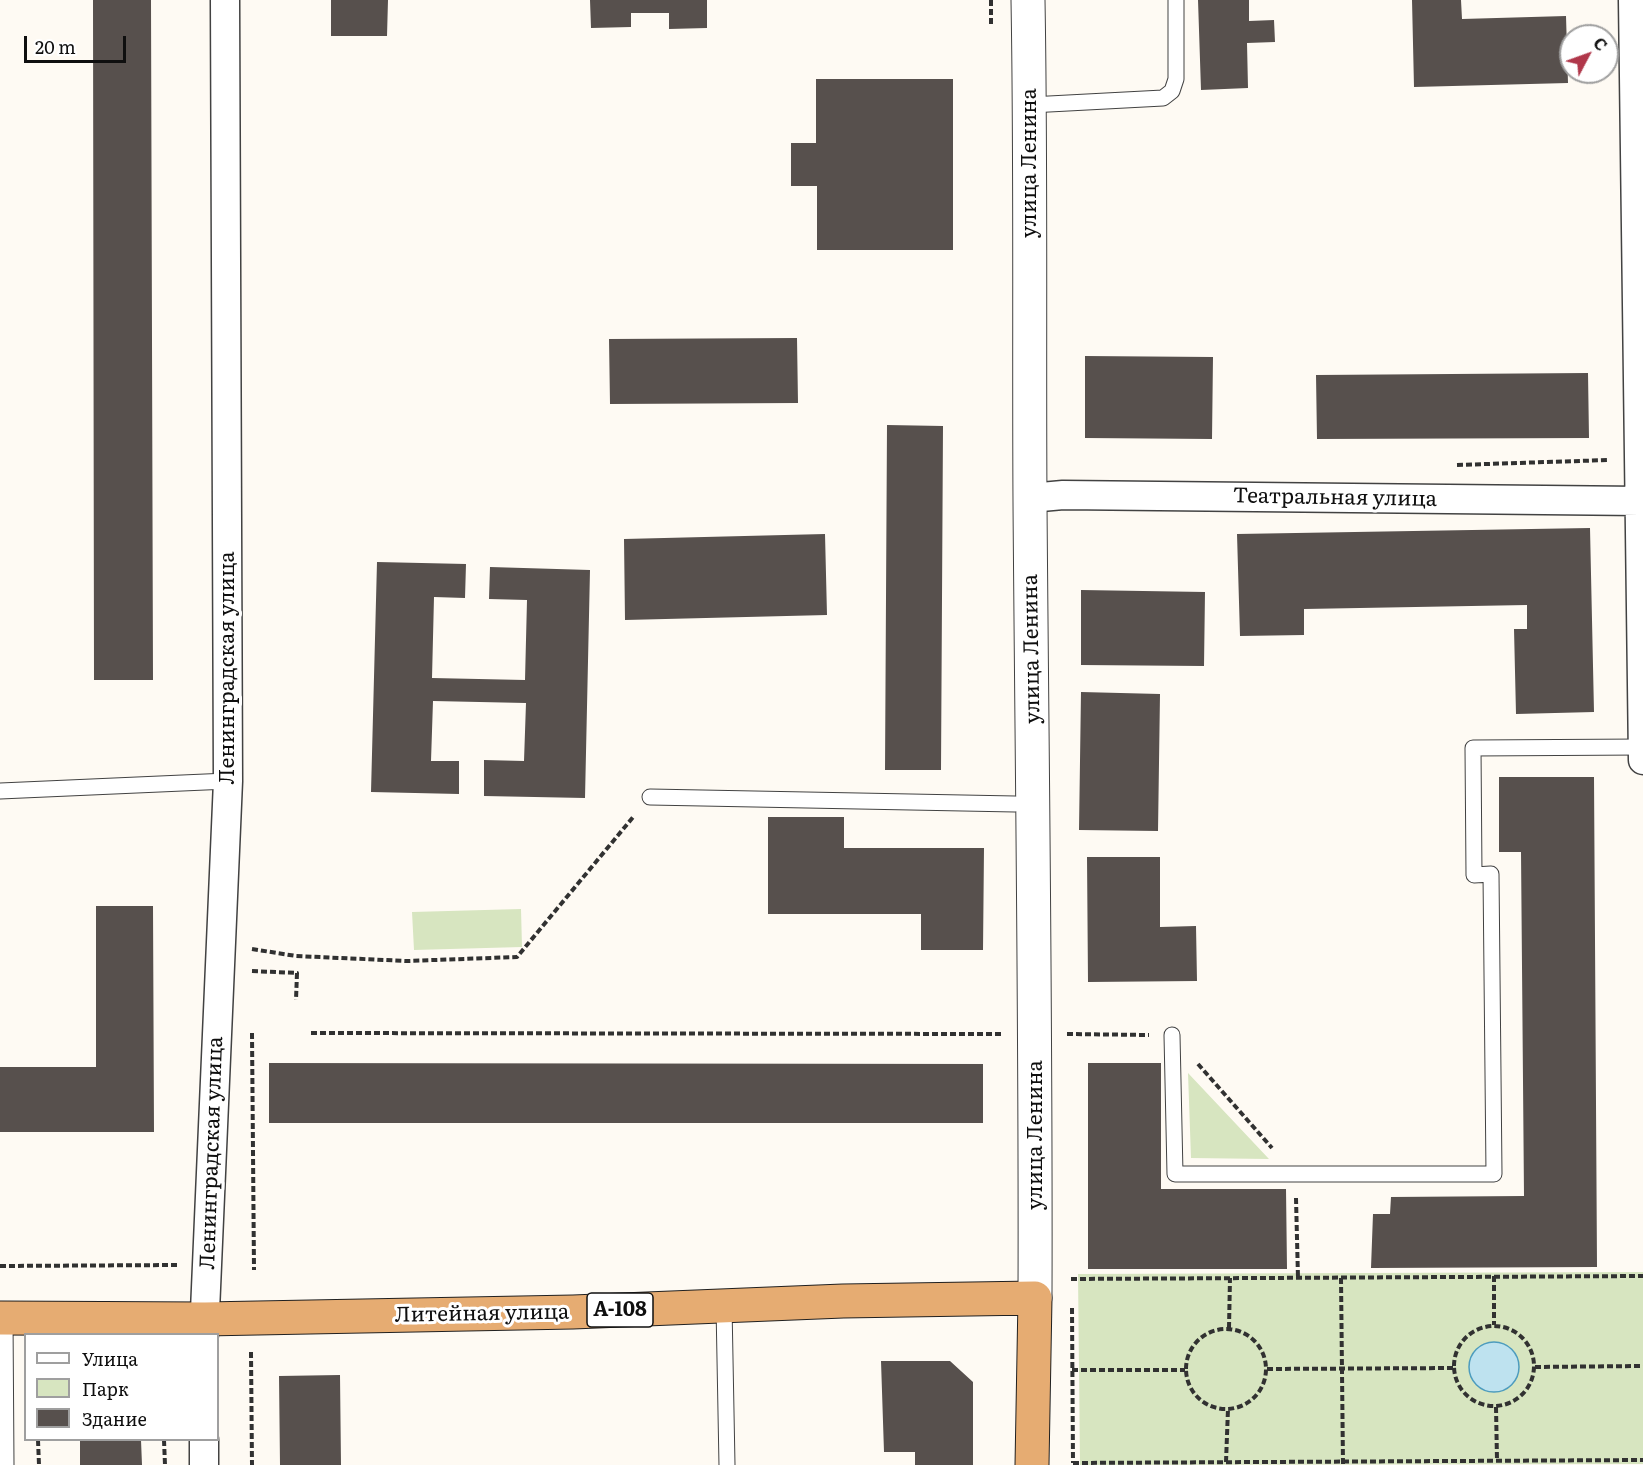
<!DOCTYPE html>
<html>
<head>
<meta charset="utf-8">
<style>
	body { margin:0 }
	#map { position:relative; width:1643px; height:1465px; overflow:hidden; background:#fefaf3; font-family:Literata,serif }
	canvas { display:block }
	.legend { position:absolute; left:24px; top:1333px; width:195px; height:108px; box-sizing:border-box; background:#fff; border:2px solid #9f9f9f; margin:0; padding:8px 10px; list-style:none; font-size:18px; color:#0f0f0f }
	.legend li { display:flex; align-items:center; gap:12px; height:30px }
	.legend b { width:30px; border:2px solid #9f9f9f }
	.north { position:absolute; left:1559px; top:24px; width:60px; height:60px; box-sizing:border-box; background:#fff; border:2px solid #9f9f9f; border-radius:50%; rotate:49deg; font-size:16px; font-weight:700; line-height:24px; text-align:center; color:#0f0f0f }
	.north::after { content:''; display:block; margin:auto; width:21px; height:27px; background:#b0374a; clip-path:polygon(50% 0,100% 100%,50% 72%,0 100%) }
	.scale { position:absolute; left:24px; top:36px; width:102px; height:27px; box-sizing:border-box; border:3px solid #0f0f0f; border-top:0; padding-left:8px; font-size:18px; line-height:21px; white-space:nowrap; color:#0f0f0f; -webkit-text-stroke:4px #fff; paint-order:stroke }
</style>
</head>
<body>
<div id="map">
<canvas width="1643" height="1465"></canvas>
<ul class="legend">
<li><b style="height:8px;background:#fff"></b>Улица</li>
<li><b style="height:16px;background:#d7e5c0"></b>Парк</li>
<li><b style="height:16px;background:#57504d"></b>Здание</li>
</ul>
<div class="north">С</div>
<div class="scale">20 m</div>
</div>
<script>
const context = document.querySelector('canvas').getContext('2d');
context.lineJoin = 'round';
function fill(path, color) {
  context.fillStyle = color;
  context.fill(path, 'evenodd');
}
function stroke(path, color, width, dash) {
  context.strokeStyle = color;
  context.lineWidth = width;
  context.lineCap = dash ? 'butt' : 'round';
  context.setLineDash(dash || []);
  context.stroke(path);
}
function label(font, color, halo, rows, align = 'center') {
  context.font = font + ' Literata,serif';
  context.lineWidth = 6;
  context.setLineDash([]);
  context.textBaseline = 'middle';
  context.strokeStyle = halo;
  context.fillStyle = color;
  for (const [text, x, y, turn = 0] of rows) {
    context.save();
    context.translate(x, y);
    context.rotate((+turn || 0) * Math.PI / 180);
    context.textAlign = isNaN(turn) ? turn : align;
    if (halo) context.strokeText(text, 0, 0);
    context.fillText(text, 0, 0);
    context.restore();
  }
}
fill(new Path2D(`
	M521 909 522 947 414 950 412 912Z
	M1188 1073 1269 1159 1191 1158Z
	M1643 1272V1464L1080 1465 1078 1274Z`), '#d7e5c0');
const water = new Path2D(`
	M1469 1367a25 25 0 1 1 50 0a25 25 0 1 1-50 0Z`);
fill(water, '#bee2ef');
stroke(water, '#4d9cbe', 1.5);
fill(new Path2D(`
	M93 0H151L153 680H94Z
	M331 0H388L387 36H331Z
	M590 0H707V28L669 29V13H631V27L591 28Z
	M1198 0H1249V21L1274 20 1275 42 1247 43 1248 88 1201 90Z
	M1412 0H1461L1462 19 1566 16 1568 83 1414 87Z
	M816 79H953V250H817V186H791V143H816Z
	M797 338 798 403 610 404 609 339Z
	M1085 356 1213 357 1212 439 1085 438Z
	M1588 373 1589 438 1317 439 1316 375Z
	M887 425 943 426 941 770H885Z
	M1590 528 1594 712 1516 714 1514 629H1527V605L1304 609V635L1240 636 1237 534Z
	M825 534 827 615 625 620 624 539Z
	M377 562 466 564 465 598 434 597 432 678 525 680 527 600 489 599 490 567 590 570 585 798 484 796V760L524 761 526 703 433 701 431 761H459V794L371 792Z
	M1081 590 1205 592 1204 666 1081 665Z
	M1081 692 1160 694 1158 831 1079 830Z
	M1499 777H1594L1597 1267 1371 1268 1373 1214H1390L1391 1197 1524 1196 1521 852H1499Z
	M768 817H844V848H984L983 950H921V914H768Z
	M1087 857H1160V927L1196 926 1197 981 1088 982Z
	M96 906H153L154 1132H0V1067H96Z
	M269 1063 983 1064V1123H269Z
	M1088 1063H1161V1189H1286L1287 1269H1088Z
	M881 1361H950L973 1382V1465H915V1452H884Z
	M340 1375 341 1465H280L279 1376Z
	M80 1440H141L142 1465H80Z`), '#57504d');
const service = new Path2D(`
	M1030 105 1163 98 1172 91 1176 79V0
	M0 791 228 781
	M650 797 1015 804
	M1172 1035 1175 1174H1494L1491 874 1474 875 1473 748 1643 747
	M724 1306 727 1465
	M5 1318 6 1465`);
const minor = new Path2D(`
	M1633 0 1643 760
	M1030 498 1063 495 1640 501
	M204 1334 228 781 225 0
	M204 1440V1465`);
const tertiary = new Path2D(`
	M1028 0C1031 167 1029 335 1030 502 1032 767 1036 1033 1035 1298`);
const trunk = new Path2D(`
	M0 1318 205 1319 573 1312 843 1301 1035 1298 1032 1465`);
stroke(service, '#424242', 17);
stroke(minor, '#424242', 31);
stroke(tertiary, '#424242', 35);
stroke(trunk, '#202020', 35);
stroke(new Path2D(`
	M991 0V26
	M1457 465 1608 460
	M252 949 296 956 407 961 517 957 634 816
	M252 971 297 973 296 1000
	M252 1033 254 1270
	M311 1033 1002 1034
	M1067 1034 1149 1035
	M1198 1064 1272 1148
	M1296 1198 1298 1278
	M0 1266 177 1265
	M1494 1276V1325
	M1341 1278 1343 1465
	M1071 1279 1643 1276
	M1072 1308 1073 1463
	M1454 1366a40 40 0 1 1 80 0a40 40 0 1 1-80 0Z
	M1229 1328 1230 1278
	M1186 1369a40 40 0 1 1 80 0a40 40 0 1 1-80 0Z
	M251 1352 252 1465
	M1535 1367 1643 1366
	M1267 1369 1453 1368
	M1072 1370H1185
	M1496 1407 1497 1460
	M38 1440 39 1465
	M164 1440 165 1465
	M1226 1462 1228 1409
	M1073 1463 1643 1460`), '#313131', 4, [6, 3]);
stroke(service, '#fff', 15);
stroke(minor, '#fff', 28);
stroke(tertiary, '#fff', 33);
stroke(trunk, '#e6ac72', 33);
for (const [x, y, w] of [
	[620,1310,66]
]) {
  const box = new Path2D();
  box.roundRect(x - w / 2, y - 17, w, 34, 4.5);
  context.fillStyle = '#fff';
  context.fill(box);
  stroke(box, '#0f0f0f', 1.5);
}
label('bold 20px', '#0f0f0f', null, [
	["А-108",620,1310]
]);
label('21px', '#0f0f0f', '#fff', [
	["улица Ленина",1030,163,-90],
	["Театральная улица",1335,498,1],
	["улица Ленина",1032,649,-91],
	["Ленинградская улица",228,668,-90],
	["улица Ленина",1036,1135,-90],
	["Ленинградская улица",212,1153,-88],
	["Литейная улица",482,1314,-1]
]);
</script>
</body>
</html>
